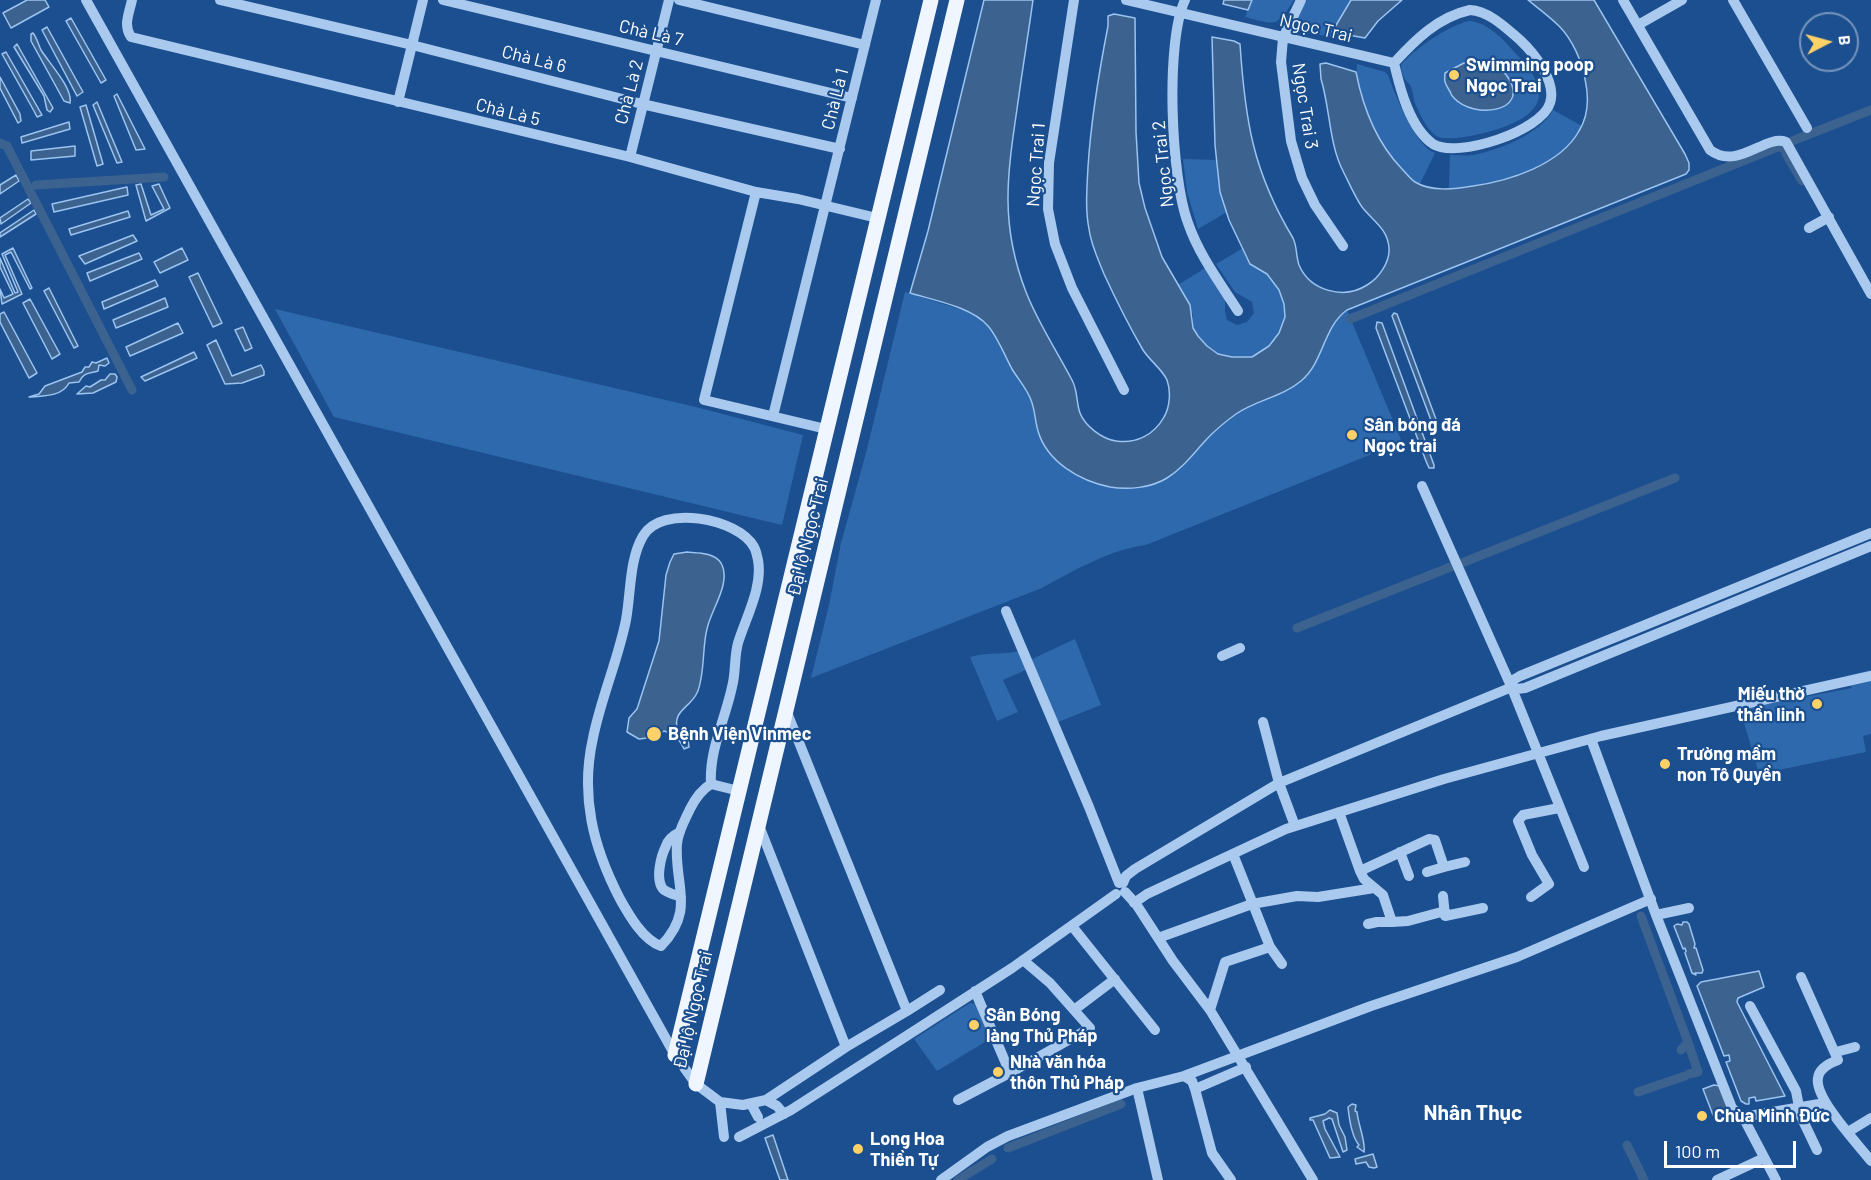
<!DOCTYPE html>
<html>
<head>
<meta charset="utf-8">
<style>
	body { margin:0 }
	#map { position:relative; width:1871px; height:1180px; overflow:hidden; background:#1b4f8f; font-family:Barlow,sans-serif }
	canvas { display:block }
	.north { position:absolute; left:1799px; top:12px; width:60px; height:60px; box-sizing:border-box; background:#1b4f8f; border:2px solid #7695bc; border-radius:50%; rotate:84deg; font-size:16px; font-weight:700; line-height:24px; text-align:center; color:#fff }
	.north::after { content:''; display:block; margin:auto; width:21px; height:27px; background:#ffd166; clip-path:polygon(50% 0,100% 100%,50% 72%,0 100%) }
	.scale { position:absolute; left:1664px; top:1141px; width:132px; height:27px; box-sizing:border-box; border:3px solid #fff; border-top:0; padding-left:8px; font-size:18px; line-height:21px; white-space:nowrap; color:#fff; -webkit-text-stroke:4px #1b4f8f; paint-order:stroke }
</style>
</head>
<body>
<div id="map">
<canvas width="1871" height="1180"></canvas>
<div class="north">B</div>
<div class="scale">100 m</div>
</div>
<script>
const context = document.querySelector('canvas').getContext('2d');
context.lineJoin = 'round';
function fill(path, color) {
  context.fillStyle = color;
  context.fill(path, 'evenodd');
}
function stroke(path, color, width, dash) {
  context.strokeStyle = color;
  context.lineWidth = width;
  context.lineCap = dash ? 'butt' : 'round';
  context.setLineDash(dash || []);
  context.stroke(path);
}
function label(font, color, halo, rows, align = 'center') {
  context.font = font + ' Barlow,sans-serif';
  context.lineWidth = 4.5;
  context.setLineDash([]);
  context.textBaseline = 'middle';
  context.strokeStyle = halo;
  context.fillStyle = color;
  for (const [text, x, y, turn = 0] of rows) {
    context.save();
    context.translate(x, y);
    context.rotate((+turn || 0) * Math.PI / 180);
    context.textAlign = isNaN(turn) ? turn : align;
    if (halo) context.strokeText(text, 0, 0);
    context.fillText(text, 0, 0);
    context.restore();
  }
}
fill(new Path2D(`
	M1252 0H1294C1276 28 1277 25 1245 17Z
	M1307 0H1351L1330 37 1302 31 1295 25 1294 20Z
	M1468 21C1487 21 1505 41 1516 54 1525 63 1539 79 1539 93 1541 123 1478 136 1456 138 1450 138 1443 139 1438 137 1428 132 1419 113 1415 103 1413 98 1413 89 1410 85 1403 77 1402 76 1401 65 1415 48 1447 27 1468 21Z
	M1357 64 1385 72 1388 75C1395 94 1415 146 1435 153L1420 184C1388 170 1354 98 1357 64Z
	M1553 110 1582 126C1565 169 1490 186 1449 188L1450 155C1458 155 1466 156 1473 155 1497 151 1542 133 1553 110Z
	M1183 159 1217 160 1220 192 1227 212 1198 229 1187 192Z
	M1243 248 1250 264 1267 274 1279 290 1284 304 1285 317 1279 333 1269 346 1252 357H1232L1218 354 1207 346 1193 328V315L1178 285 1205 268 1225 299V312L1227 320 1237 325 1247 322 1254 313 1252 302 1235 292 1216 264Z
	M905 292 975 314 989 327 1031 400 1037 430 1047 449 1068 469 1086 480 1113 488 1160 482 1187 463 1206 439 1239 412 1287 388 1308 372 1324 345 1331 326 1338 316 1347 310 1402 442 1146 545C1109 550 1075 570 1042 588L811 678 829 605 841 543 866 453Z
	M275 309 696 407 803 435 782 525 334 417Z
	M1075 639 1101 705 1053 724 1030 668 1003 680 1018 712 997 721 970 657C989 651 1003 656 1023 650L1032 659Z
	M1871 670V734L1863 736 1866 752 1759 774 1740 709 1852 688 1846 676Z
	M970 1003 975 1004 990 1039 937 1071 914 1039Z`), '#2e69ad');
const water = new Path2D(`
	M27 0H45L49 7 11 28 3 13Z
	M984 0H1033C1028 36 1022 72 1017 109 1007 177 1000 225 1026 292 1038 323 1057 351 1072 380 1078 391 1076 402 1080 413 1085 426 1102 439 1116 441 1136 444 1154 435 1164 417 1170 407 1171 391 1167 380 1162 369 1150 361 1143 350 1129 326 1116 300 1104 274 1098 259 1091 245 1089 229 1085 209 1087 188 1088 167 1091 120 1099 72 1108 26V16L1114 14 1135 18 1136 132 1139 183 1145 208 1162 257 1190 305 1193 328 1198 336 1207 346 1218 354 1232 357H1252L1269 346 1279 333 1285 317 1284 304 1279 290 1267 274 1250 264 1229 220 1220 192 1215 145 1212 37 1234 41 1240 44C1245 120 1253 172 1293 238 1297 246 1296 256 1299 265 1310 291 1344 300 1367 285 1379 278 1390 262 1389 248 1388 229 1373 221 1362 207 1355 197 1349 183 1343 171 1329 144 1330 108 1321 79L1320 64 1326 63 1356 72C1363 108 1376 142 1402 169 1406 173 1410 179 1415 182 1431 192 1455 189 1473 186 1509 181 1560 165 1579 131 1589 115 1589 97 1585 79 1582 61 1572 39 1559 26 1550 17 1538 8 1528 0H1594L1685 154 1689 163V170L1686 174 1347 310C1323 327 1324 362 1301 381 1282 397 1256 400 1236 414 1225 422 1214 431 1205 441 1193 454 1183 468 1167 478 1151 488 1128 490 1110 487 1080 481 1047 462 1038 431 1035 421 1035 410 1031 400 1027 389 1018 379 1012 369 1005 356 997 336 988 326 972 307 933 300 910 293L928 231Z
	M1224 0H1252L1248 10 1223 4Z
	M1351 0H1402L1378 21 1365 38 1332 32Z
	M71 18 106 80 101 83 66 21Z
	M47 27 83 92 77 96 42 30Z
	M33 33C37 38 38 44 41 50 49 63 73 88 70 103L64 101 31 41V34Z
	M17 44 53 108 50 112 47 110 44 96 14 47Z
	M6 52 42 115 37 117 34 111 2 54Z
	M1477 62C1490 63 1502 67 1509 79 1529 113 1473 119 1454 98 1449 93 1453 96 1449 90 1445 83 1444 82 1445 73L1464 63Z
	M0 77 20 114 21 121 18 123 0 88Z
	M117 94 145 149 136 150 114 96Z
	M97 102 122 162 117 163 93 105Z
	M86 105 103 164 97 166 80 107Z
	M69 122 70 129 22 143 21 137Z
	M75 146V156L31 160V151Z
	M16 175 19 181 0 194V185Z
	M141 184 151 215 164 209 152 186 159 184 170 208 146 221 136 185Z
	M127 187 128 195 54 212 52 204Z
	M28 199 31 203 1 224 0 218Z
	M34 210 36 214 0 237V233Z
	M128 211 130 217 71 235 69 229Z
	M133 235 137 241 85 264 79 256Z
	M13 248 32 288 30 289 11 252 5 255 22 294 2 304 0 289 4 298 13 294 0 267V258L15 293 18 292 2 254Z
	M182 248 188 260 160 273 154 262Z
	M139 253 142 259 90 281 87 273Z
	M198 273 222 323 213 327 189 277Z
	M155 280 158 286 104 309 102 302Z
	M49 288 78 346 74 348 44 291Z
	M165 298 168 307 116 328 113 320Z
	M30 299 60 354 52 359 23 303Z
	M4 312 37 373 29 378 0 322V314Z
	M1394 313 1397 314 1437 422 1432 423 1392 316Z
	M1377 322 1382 323 1434 465V468H1429L1426 461 1376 328Z
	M178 323 183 333 130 356 126 347Z
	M243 327 252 348 245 351 235 330Z
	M216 340 232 376 261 365 264 371V375L242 383 225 384 207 345Z
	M194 352 197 358 145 381 141 377Z
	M107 358 109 363 105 366 99 365 98 371C88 374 84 372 79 382L69 383C62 397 42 396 29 397L39 394 45 386 82 372 85 367H89L92 362 96 363Z
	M110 374H115L117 377 116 382 93 393 77 394 86 386 90 387 101 380H105Z
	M687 552C697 553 714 552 721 563 732 583 711 609 707 629 702 647 705 676 697 693 690 708 671 711 678 731L688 739 689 747 684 749C680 740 675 734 664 731L655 737 639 739 627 732 629 718 637 709 659 641 666 575 670 562 674 554Z
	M1683 922H1687L1689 924 1695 944 1694 948H1696L1703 970 1702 973H1695L1696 975 1692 973 1685 953 1686 951 1685 948 1683 949 1674 926 1677 924 1682 925Z
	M1759 971 1764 987 1738 998 1737 1002 1785 1096 1756 1101 1755 1097 1749 1098V1104H1746L1741 1101 1726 1062 1730 1061 1729 1055 1724 1056 1697 986 1701 982Z
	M1714 1085 1720 1086 1732 1114 1727 1116 1724 1113 1726 1117 1718 1114 1713 1115 1703 1089Z
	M1352 1104 1356 1105 1355 1111 1357 1112C1358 1124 1366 1142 1364 1152L1357 1147 1359 1145C1352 1137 1349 1117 1348 1107Z
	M1330 1110 1337 1113 1339 1125 1345 1137 1347 1150 1343 1152 1332 1119 1329 1118 1323 1121 1325 1129 1340 1157 1330 1158 1313 1120H1310V1118L1325 1114Z
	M773 1135 788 1180H780L765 1138Z
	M1373 1154 1377 1167 1374 1168 1369 1167 1366 1162 1356 1164 1355 1159Z`);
fill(water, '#3c6290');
stroke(water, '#9cc4f0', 1.5);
stroke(new Path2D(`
	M1792 141 1871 110
	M0 143 7 146 10 152 132 390
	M1786 154 1802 181
	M36 185 164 177
	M1350 319 1780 146 1782 148
	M1464 562 1675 478
	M1297 628 1453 566
	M1641 916 1688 1042 1681 1050
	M1688 1042 1698 1072 1689 1074
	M1638 1092 1685 1076
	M1627 1145 1644 1180
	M1008 1148 1121 1104
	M958 1180 992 1159`), '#3c6290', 9);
stroke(new Path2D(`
	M86 0 675 1055 696 1084 720 1102 743 1105 766 1100 777 1106 784 1114
	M132 0C129 14 123 25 131 37L630 157 756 192 798 199 877 218
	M220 0 412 45 642 104 840 149
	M443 0 852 98
	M679 0 865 45
	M1074 0 1049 163 1048 209 1055 244 1072 288 1124 390
	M1126 0 1394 63
	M1185 0C1165 43 1171 178 1188 223 1199 255 1220 283 1238 311
	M1301 0 1283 38 1281 62 1291 141 1302 178 1315 205 1343 246
	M1623 0 1710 150C1738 171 1765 134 1786 142L1871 294
	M1733 0 1807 128
	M1470 10C1489 11 1506 28 1520 40 1534 53 1557 82 1550 103 1542 131 1457 159 1433 144 1410 128 1400 89 1394 63 1415 40 1438 17 1470 10Z
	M1638 25 1682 0
	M398 102 423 0
	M630 157 669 0
	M756 192 704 400 826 429
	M1809 228 1829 217
	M773 416 876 0
	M1422 486 1511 686 1584 867
	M1006 611 1089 807 1119 883
	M1222 656 1240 648
	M1512 687 1513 680 1520 676 1871 533
	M1263 722 1279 783 1295 826
	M1591 739 1656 915 1732 1108 1743 1117 1776 1180
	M711 784C709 750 725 720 732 687 736 673 734 657 738 643 746 617 763 587 758 560 757 556 756 550 754 547 738 518 661 504 643 536 629 560 631 593 626 620 618 660 601 698 593 738 580 796 593 847 620 899 629 915 643 940 661 946 696 910 674 885 677 844 678 831 685 820 690 809 695 799 701 790 711 784L739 791
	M1339 812 1360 871 1429 839 1435 840 1444 867 1465 862
	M758 823 846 1047 907 1011 786 710
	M680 832C674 835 668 839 666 846 661 856 655 879 663 889 667 893 676 895 681 897
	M1400 852 1409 876
	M1233 854 1270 947 1282 964
	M1360 871 1364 879 1383 895 1392 922H1377L1368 924
	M1427 872 1444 867
	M1123 883 1126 876 1135 869 1279 783 1512 687 1517 689 1525 688 1871 546
	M1125 892 1136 904 1173 961 1210 1010 1313 1180
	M1443 896 1445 916 1483 908
	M1531 897 1549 884 1532 855 1518 821 1523 815 1559 808
	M1134 903 1147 894 1286 829 1444 779 1601 736 1871 676
	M1656 915 1689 908
	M1392 922 1408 921 1445 911
	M1072 926 1155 1030
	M1158 938 1252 904 1297 896 1318 897 1374 888
	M1801 977 1838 1060C1830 1063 1819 1068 1818 1078 1814 1098 1858 1144 1871 1161
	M975 991 1010 1073
	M1750 1006 1796 1091 1799 1107
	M1074 1010 1115 979
	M1210 1010 1225 962 1270 947
	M907 1011 940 990
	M1836 1052 1855 1047
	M1184 1076 1192 1081 1195 1089 1212 1153 1231 1180
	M1137 1088 1158 1180
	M1195 1089 1246 1067
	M766 1100 846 1047
	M958 1100 1017 1069 1090 1028 1050 983 1023 960
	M720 1102 724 1137
	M751 1104 758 1117
	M1797 1108 1817 1150
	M1743 1117 1825 1103
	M1848 1132 1871 1118
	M739 1137 791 1110 908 1035 1012 968 1116 894
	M941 1180 987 1147 1008 1136 1137 1088 1184 1076 1371 1006 1517 957 1651 899
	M1717 1180 1764 1158`), '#a9c9ee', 10);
stroke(new Path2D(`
	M675 1055 931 0
	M696 1084 957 0`), '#f0f6ff', 15);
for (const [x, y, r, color] of [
	[1454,75,6,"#ffd166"],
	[1352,435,6,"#ffd166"],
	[1817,704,6,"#ffd166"],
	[654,734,8,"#ffd166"],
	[1665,764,6,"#ffd166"],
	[974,1025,6,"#ffd166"],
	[998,1072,6,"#ffd166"],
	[1702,1116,6,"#ffd166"],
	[858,1149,6,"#ffd166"]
]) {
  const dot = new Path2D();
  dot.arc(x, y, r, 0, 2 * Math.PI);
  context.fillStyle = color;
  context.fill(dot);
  stroke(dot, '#1b4f8f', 2);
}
label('18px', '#fff', '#1b4f8f', [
	["Ngọc Trai",1316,28,13],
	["Chà Là 7",651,33,13],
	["Chà Là 6",534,59,14],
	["Chà Là 2",629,92,-75],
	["Chà Là 1",835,99,-76],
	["Ngọc Trai 3",1305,106,81],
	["Chà Là 5",508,112,14],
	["Ngọc Trai 2",1163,164,-96],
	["Ngọc Trai 1",1036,165,-86],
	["Đại lộ Ngọc Trai",808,537,-76],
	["Đại lộ Ngọc Trai",693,1010,-77]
]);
label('bold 18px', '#fff', '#1b4f8f', [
	["Swimming poop",1466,65],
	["Ngọc Trai",1466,86],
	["Sân bóng đá",1364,425],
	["Ngọc trai",1364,446],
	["Miếu thờ",1805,694,"right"],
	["thần linh",1805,715,"right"],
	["Bệnh Viện Vinmec",668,734],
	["Trường mầm",1677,754],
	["non Tô Quyền",1677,775],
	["Sân Bóng",986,1015],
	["làng Thủ Pháp",986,1036],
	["Nhà văn hóa",1010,1062],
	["thôn Thủ Pháp",1010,1083],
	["Chùa Minh Đức",1714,1116],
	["Long Hoa",870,1139],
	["Thiền Tự",870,1160]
], 'left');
label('bold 21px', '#fff', '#1b4f8f', [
	["Nhân Thục",1473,1113]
]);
</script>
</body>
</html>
